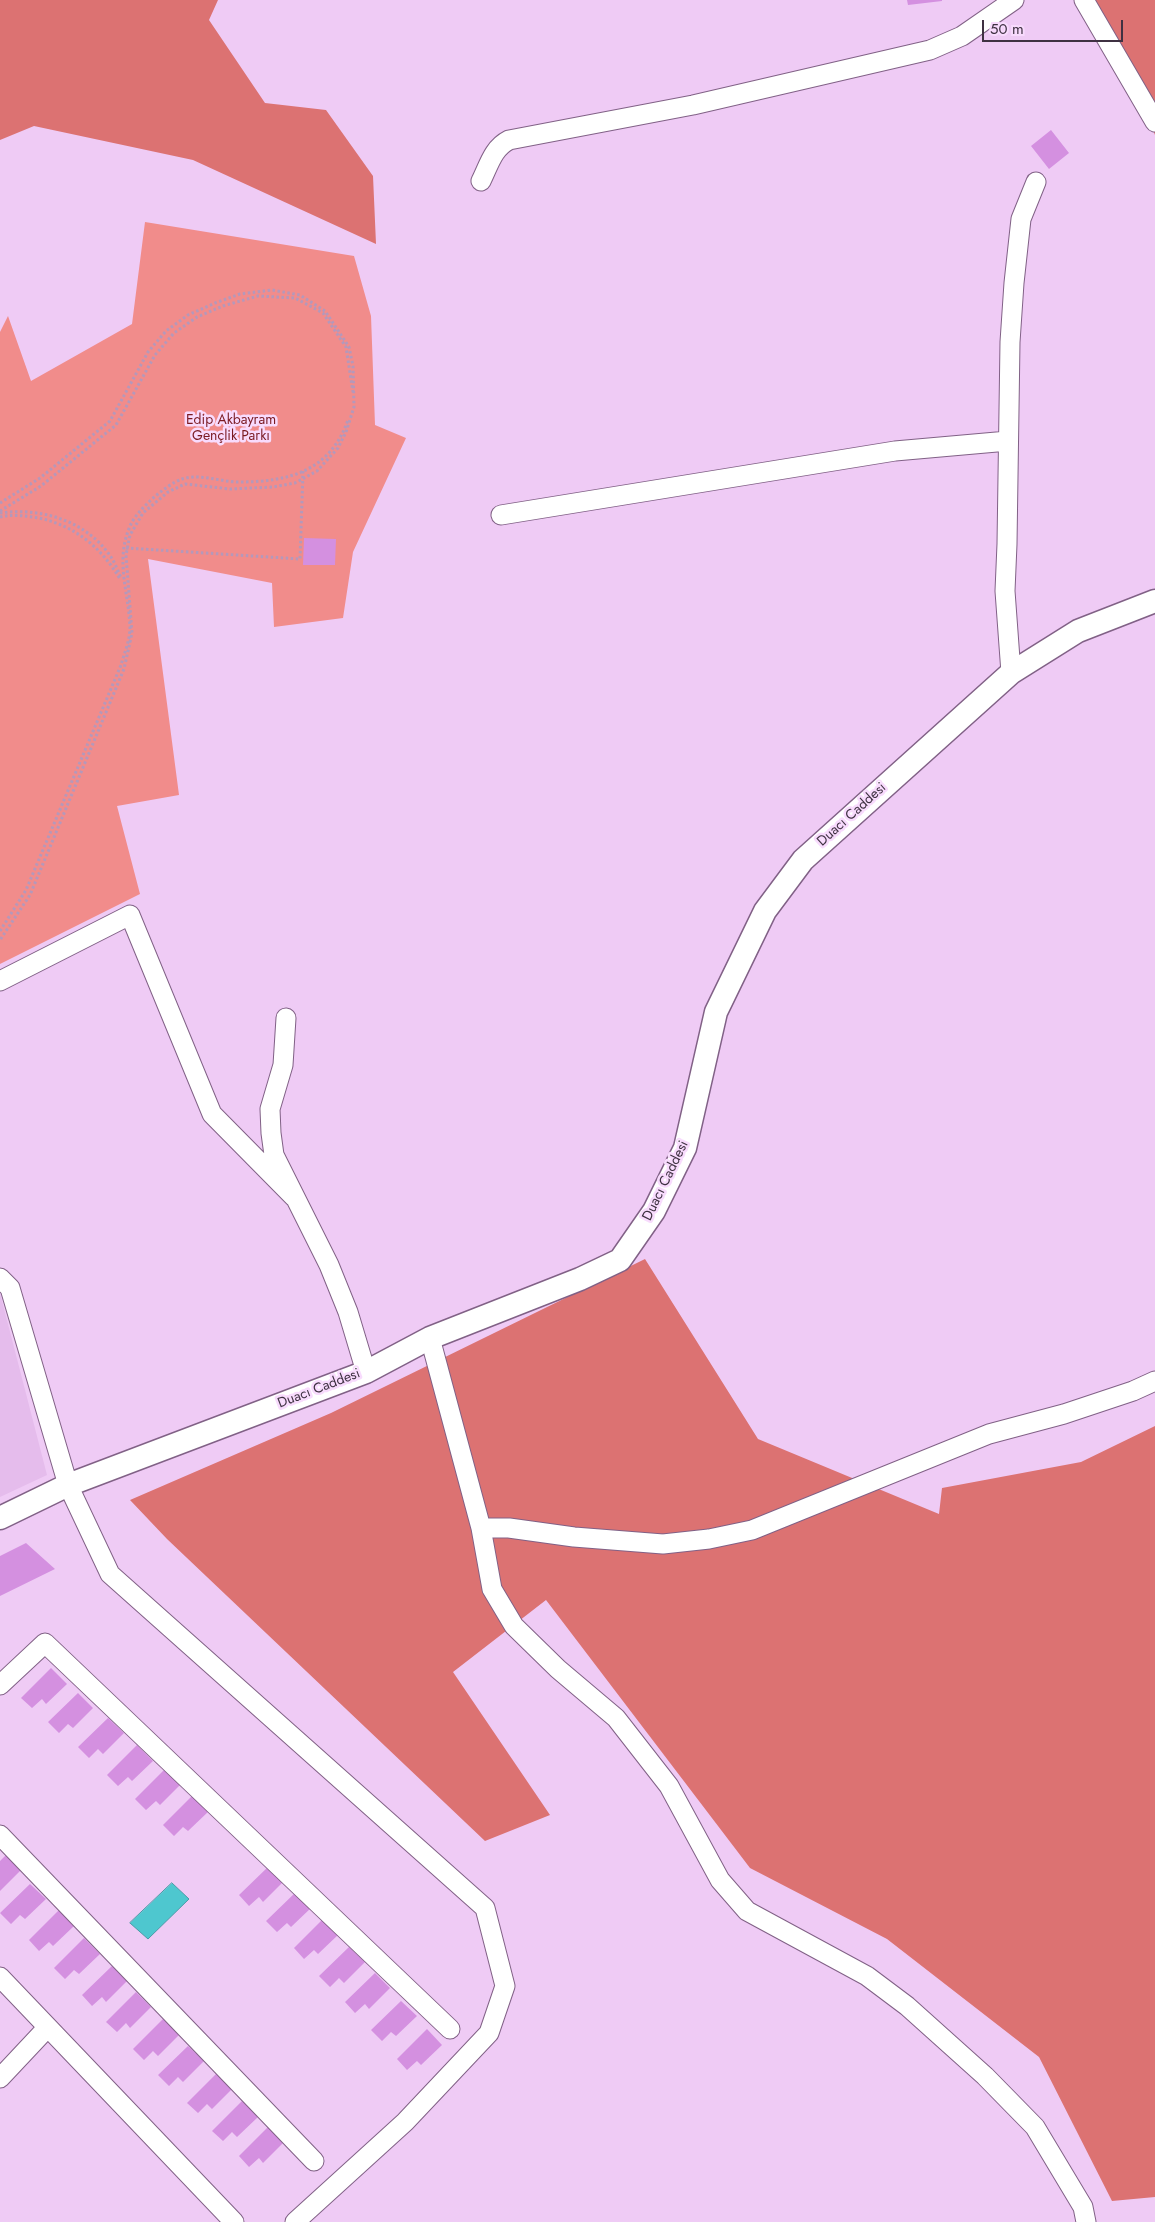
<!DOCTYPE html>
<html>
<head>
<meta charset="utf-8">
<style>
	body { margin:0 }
	#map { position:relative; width:1155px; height:2222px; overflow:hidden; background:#efcbf5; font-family:Jost,sans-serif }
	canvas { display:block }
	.scale { position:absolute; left:982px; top:20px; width:141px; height:22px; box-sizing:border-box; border:2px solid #3f3142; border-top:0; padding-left:6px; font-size:15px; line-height:18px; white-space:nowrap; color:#3f3142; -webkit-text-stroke:4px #f8dbfd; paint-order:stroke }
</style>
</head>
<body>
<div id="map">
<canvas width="1155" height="2222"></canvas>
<div class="scale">50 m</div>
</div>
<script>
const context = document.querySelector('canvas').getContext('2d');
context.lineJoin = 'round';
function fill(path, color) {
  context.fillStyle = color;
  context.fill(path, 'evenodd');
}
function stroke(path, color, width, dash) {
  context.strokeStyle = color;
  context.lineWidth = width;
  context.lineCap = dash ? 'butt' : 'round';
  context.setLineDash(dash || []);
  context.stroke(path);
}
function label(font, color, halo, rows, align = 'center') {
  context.font = font + ' Jost,sans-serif';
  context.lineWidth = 5;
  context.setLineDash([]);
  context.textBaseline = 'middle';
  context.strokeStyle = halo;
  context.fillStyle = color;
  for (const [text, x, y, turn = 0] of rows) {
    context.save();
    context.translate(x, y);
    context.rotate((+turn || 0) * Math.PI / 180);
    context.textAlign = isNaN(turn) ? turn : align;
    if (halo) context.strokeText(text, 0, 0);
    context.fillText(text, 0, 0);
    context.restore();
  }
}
fill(new Path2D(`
	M0 1293 47 1475 0 1497Z`), '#e5bcec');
fill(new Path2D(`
	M145 222 354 256 371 316 375 425 406 438 353 552 343 618 274 627 272 583 148 559 179 795 117 806 140 894 0 964V332L8 316 31 381 132 324Z`), '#f18c8b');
fill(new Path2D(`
	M0 0H218L209 20 265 103 326 110 373 176 376 244 193 160 34 126 0 140Z
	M1082 0H1155V135L1116 37Z
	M645 1259 758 1439 939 1514 942 1488 1081 1462 1155 1426V2197L1112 2201 1039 2057 887 1939 750 1868 546 1600 453 1672 550 1815 485 1841 167 1539 130 1500 331 1413Z`), '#dc7272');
const water = new Path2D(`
	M172 1883 189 1899 148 1939 130 1923Z`);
fill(water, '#4ec7cf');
stroke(water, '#4a9aa5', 1);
fill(new Path2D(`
	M907 0H942V1L908 5Z
	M1051 130 1069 153 1049 169 1031 146Z
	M304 538 336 539 335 565H303Z
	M26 1543 55 1569 0 1596V1556Z
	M51 1668 67 1684 46 1704 42 1699 32 1708 21 1698Z
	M78 1693 93 1708 73 1728 68 1724 59 1733 48 1722Z
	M108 1718 124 1733 103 1754 98 1749 89 1758 78 1747Z
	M137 1745 153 1761 132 1781 128 1777 118 1786 107 1775Z
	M165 1769 181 1784 160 1805 156 1801 146 1810 135 1799Z
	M193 1795 209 1811 188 1831 183 1827 174 1836 163 1825Z
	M6 1855 21 1870 0 1891V1861Z
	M269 1866 284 1881 263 1902 259 1897 249 1906 239 1895Z
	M30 1884 46 1899 25 1919 20 1915 11 1924 0 1913Z
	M297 1891 312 1907 291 1927 287 1923 277 1932 266 1921Z
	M59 1910 74 1926 53 1946 49 1942 39 1951 29 1940Z
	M324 1918 339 1934 318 1954 314 1950 304 1959 294 1948Z
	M84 1938 100 1954 79 1974 74 1970 65 1979 54 1968Z
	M349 1947 365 1962 344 1983 339 1978 330 1987 319 1976Z
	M112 1966 127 1981 106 2002 102 1997 92 2006 82 1995Z
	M375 1973 390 1988 369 2009 365 2004 355 2013 345 2002Z
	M136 1992 151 2007 130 2028 126 2023 117 2032 106 2022Z
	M401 2001 417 2016 396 2036 391 2032 382 2041 371 2030Z
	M163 2019 179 2035 158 2056 153 2051 144 2060 133 2049Z
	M427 2029 442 2045 421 2065 417 2061 407 2070 397 2059Z
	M188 2046 204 2061 183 2082 178 2077 169 2086 158 2075Z
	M217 2073 232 2089 212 2109 207 2104 198 2113 187 2103Z
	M242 2101 258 2117 237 2137 232 2132 223 2141 212 2131Z
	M269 2126 284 2142 263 2163 259 2158 249 2167 239 2156Z`), '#d490e0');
const minor = new Path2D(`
	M1084 0 1155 122
	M481 181C489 165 493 148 509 140L693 105 930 50 962 36 1014 0
	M501 515 895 451 1008 441
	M1011 673 1005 591 1007 544 1010 342 1014 283 1021 219 1036 182
	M0 981 130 915 212 1114 294 1197
	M286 1018 283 1065 270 1109 271 1133 274 1155 329 1265 348 1312 366 1372
	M0 1278 10 1288 68 1485 110 1574 485 1908 505 1986 489 2033 405 2122 295 2222
	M430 1338 481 1528 492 1589 514 1626 558 1669 616 1718 669 1786 720 1880 747 1911 867 1976 907 2006 985 2076 1035 2127 1083 2207 1086 2222
	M481 1528H509L574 1537 663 1544 709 1539 752 1530 989 1434 1064 1414 1133 1391 1155 1381
	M0 1685 45 1643 450 2029
	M0 1835 314 2161
	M0 1977 234 2222
	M0 2078 47 2028`);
const tertiary = new Path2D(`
	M0 1518 68 1485 366 1372 430 1338 580 1279 620 1260 654 1211 685 1148 716 1012 765 911 803 860 1011 673 1078 631 1155 601`);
stroke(minor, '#816186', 21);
stroke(tertiary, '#816186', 25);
stroke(new Path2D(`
	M0 503 40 478 110 421 148 352 166 331 188 315 215 303 240 294 272 290 300 295 325 311 349 347 353 366 354 407 346 432 338 448 317 471 295 483 273 487 230 489 185 484 168 492 143 513 130 535 126 555 132 633 124 669 30 895 0 940
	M0 511 41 486 116 425 155 355 174 333 197 317 223 306 258 296 295 298 323 313 346 347 353 392
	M0 513C41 507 87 521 111 557 115 563 118 571 121 578
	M0 517C13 514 26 516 39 518 75 526 101 547 120 579
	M126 548 300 559 303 471
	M0 931 26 890 121 665C124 654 130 640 130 628 129 592 114 560 131 524 138 509 167 484 182 479 200 473 220 482 239 482 289 482 330 471 348 420`), '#b598ba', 3, [2.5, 2.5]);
stroke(minor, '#fff', 19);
stroke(tertiary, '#fff', 22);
label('14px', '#7a1a22', '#f8dbfd', [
	["Edip Akbayram",231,421],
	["Gençlik Parkı",231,437]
]);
label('14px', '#3f3142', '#f8dbfd', [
	["Duacı Caddesi",852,815,-42],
	["Duacı Caddesi",666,1181,-64],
	["Duacı Caddesi",319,1389,-21]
]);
</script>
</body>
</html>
